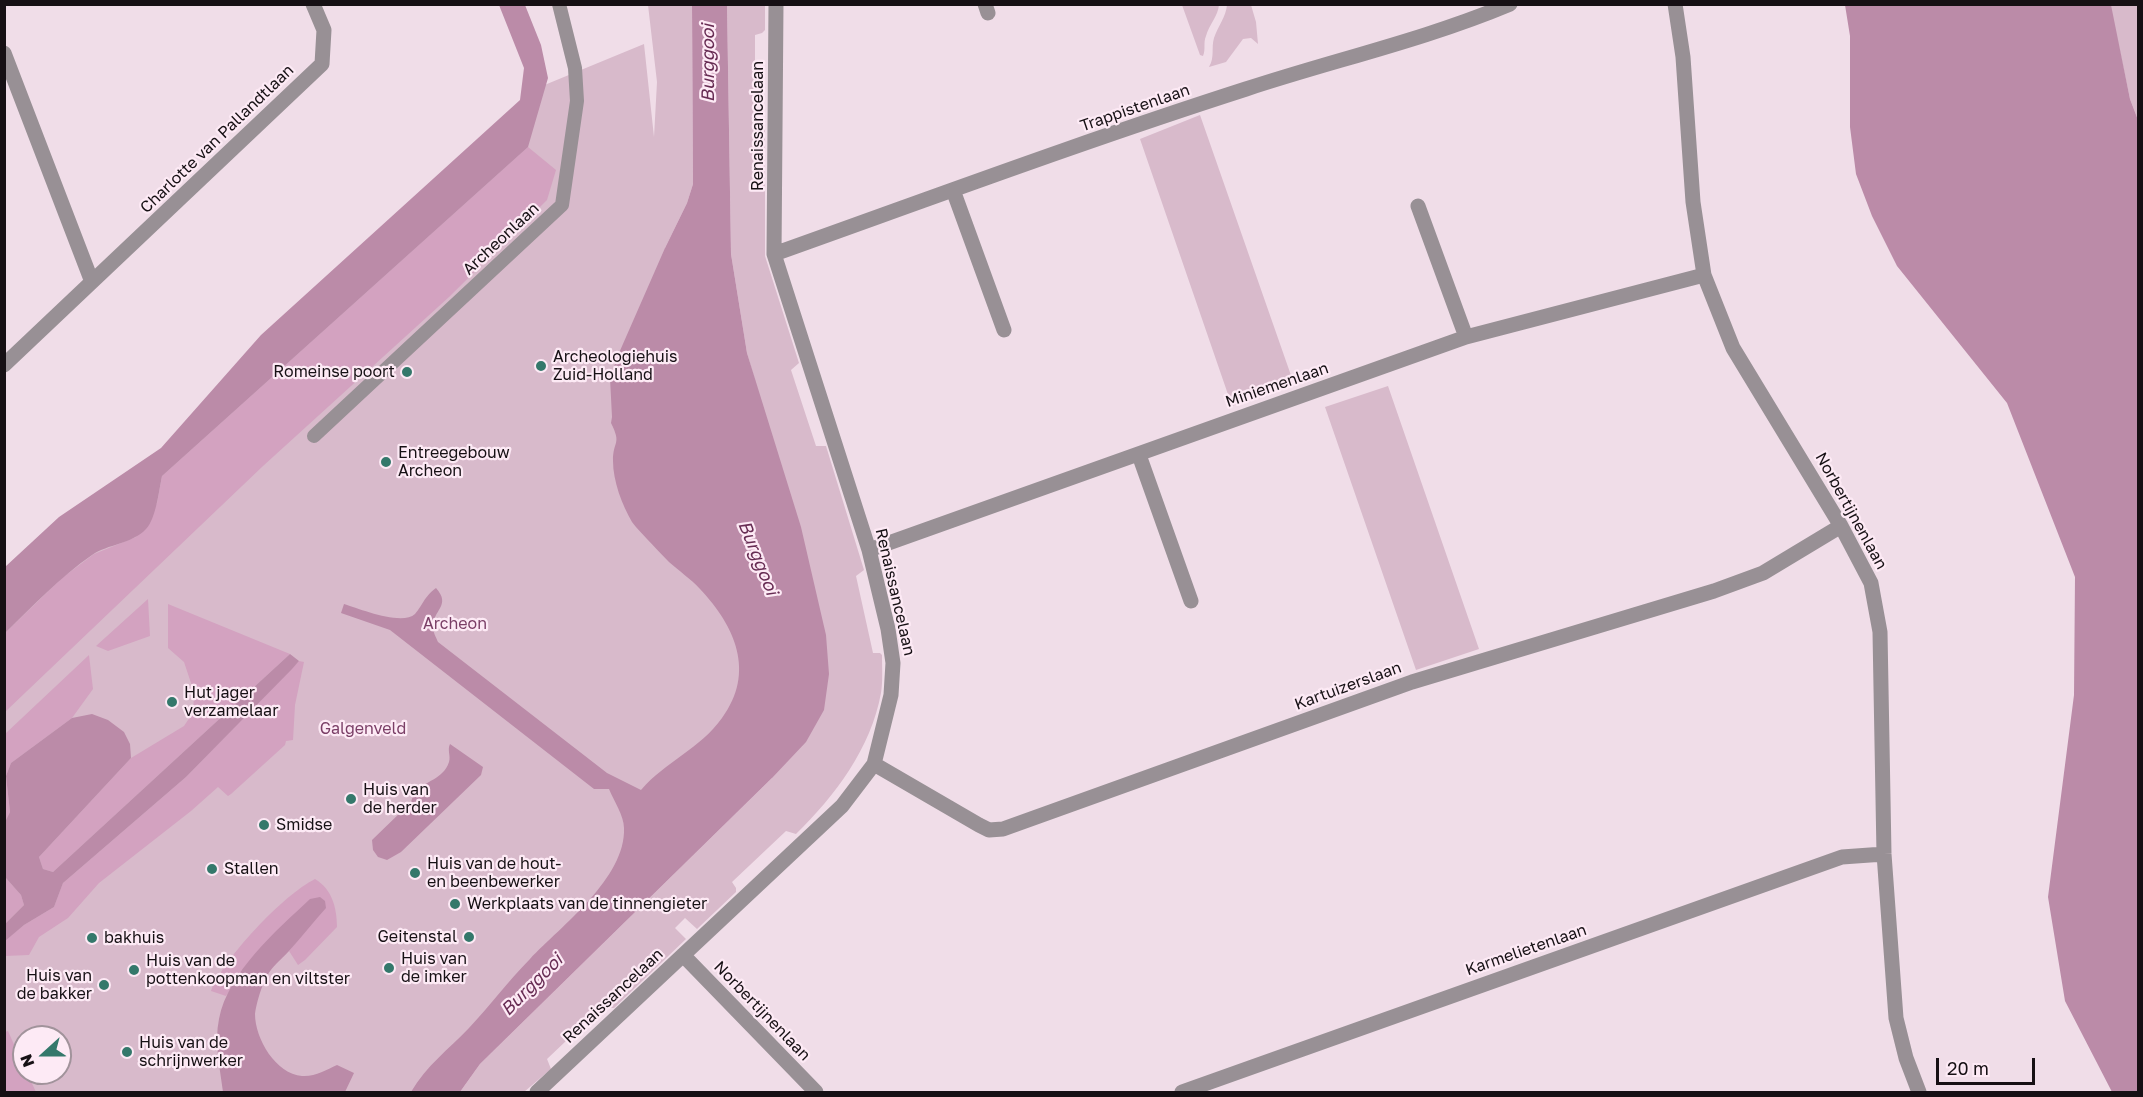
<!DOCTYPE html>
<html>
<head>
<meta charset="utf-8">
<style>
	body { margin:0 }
	#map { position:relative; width:2143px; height:1097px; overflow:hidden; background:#f0dde8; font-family:"Golos Text",sans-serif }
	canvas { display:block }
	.frame { position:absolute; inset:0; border:6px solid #161014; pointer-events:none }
	.north { position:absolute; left:12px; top:1025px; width:60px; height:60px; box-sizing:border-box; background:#fdeaf5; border:2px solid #a1939b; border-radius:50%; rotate:249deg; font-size:16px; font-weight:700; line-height:24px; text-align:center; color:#161014 }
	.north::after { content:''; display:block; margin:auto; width:21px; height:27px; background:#34786b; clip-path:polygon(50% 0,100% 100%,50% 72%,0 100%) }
	.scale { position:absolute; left:1936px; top:1058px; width:99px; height:27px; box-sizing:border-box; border:3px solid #161014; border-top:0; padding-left:8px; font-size:18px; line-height:21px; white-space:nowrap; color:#161014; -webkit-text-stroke:4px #fdeaf5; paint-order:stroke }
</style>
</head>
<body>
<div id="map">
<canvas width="2143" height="1097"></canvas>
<div class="frame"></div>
<div class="north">N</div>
<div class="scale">20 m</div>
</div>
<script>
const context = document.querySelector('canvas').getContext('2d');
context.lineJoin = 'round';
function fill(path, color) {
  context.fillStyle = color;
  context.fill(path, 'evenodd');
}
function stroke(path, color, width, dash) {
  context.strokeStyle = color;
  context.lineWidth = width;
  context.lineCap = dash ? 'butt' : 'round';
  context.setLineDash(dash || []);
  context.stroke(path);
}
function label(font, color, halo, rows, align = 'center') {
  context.font = font + ' "Golos Text",sans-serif';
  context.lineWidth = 4.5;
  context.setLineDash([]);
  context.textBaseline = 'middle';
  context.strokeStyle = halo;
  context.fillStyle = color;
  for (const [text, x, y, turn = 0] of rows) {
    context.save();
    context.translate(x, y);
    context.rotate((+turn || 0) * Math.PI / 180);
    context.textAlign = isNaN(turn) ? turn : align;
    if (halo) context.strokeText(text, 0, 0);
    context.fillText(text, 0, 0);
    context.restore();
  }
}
fill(new Path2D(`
	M648 5H692L693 184 687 203 665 248 817 676 430 1092H5V587L123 490 530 91 644 44 654 137 657 82ZM24 1037H60V1073H24Z
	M727 5H765V30L762 33 755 35V114L765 118V256L799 363 791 370 816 446H826L864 570 856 576 873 653H880L882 655C882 668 883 681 881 693 871 748 835 796 796 834L786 831 732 882 736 888V892L697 929 685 918 675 928 686 939 614 1008H610L605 1004 547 1059 551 1069 524 1092H460L480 1064 772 778 762 405 747 353 731 254Z
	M1182 5H1219C1218 16 1209 25 1206 36 1203 43 1206 49 1203 56L1200 55Z
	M1227 5H1251L1256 22 1258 44 1251 38 1243 39 1226 62 1209 67C1215 57 1211 48 1214 38 1218 26 1226 17 1227 5Z
	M2110 5H2138V120L2130 99Z
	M1200 115 1294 384 1232 406 1140 139Z
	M1388 386 1479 649 1416 670 1325 407Z`), '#d8bacb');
fill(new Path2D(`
	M528 147 556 170 547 200 449 297 263 466 5 712V633L62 578 94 554 136 537 157 503 162 476Z
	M148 599 150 636 108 651 96 646Z
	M168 604 290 654 53 872 43 869 39 857 131 758 184 726 194 711 193 689 184 662 168 648Z
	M89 655 93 689 72 718 11 763 6 776 10 812 5 822V734Z
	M299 661 304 662 295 705 293 740 286 741 285 745 231 794 228 796 218 787 191 811 99 883 68 918 39 937 29 955 5 956 4 941 24 925 54 907 63 883 186 777Z
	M5 877 21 895 24 905 5 924Z
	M315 879C332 889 337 908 337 927L305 960 298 965 289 951 306 930 280 928C259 948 242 971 226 996L211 991C224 958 283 895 315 879Z
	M8 1031 24 1067V1073H27L36 1092H5V1032Z`), '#d3a2c0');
fill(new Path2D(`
	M499 5H525L541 45 548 78 528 147 162 476C159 490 156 519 146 529 132 544 108 544 92 555 60 577 33 606 5 633V567L59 517 161 448 261 335 520 100 524 68Z
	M692 5H727L731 254 747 353 801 527 826 635 829 674 824 710 806 742 772 778 480 1064 460 1092H411C426 1066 449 1049 469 1028 490 1006 508 981 530 959 561 926 626 878 624 828 624 816 614 801 609 789H594L390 630 341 613 344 604C360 609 402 626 415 614 423 605 423 598 436 588 452 606 432 610 433 628 433 632 436 637 438 642L607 773 641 790C666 761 700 749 722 718 756 672 735 626 700 589 691 579 679 571 669 562 661 554 654 546 647 539 642 533 636 528 632 522 622 505 613 481 613 461 613 440 622 445 611 423L612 417 610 378 619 353 665 248 687 203 693 184Z
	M1845 5H2111L2130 99 2138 120V1092H2112L2065 1001 2048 897 2074 695 2075 577 2007 403 1897 266 1872 216 1856 174 1850 127V36Z
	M290 654 299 661 292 669 186 777 63 883 54 907 24 925 5 941V924L24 905 21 895 5 877V822L10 812 6 776 11 763 72 718 92 714 108 720 124 732 130 744 131 758 39 857 43 869 53 872Z
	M450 744 483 767 481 775 401 852 387 860 378 857 373 850 372 840 403 810 405 813C412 806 410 800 415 793 425 780 443 780 449 762 451 756 447 750 450 744Z
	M320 897 325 901 326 908C313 922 302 937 289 951 276 965 270 967 262 987 259 995 256 1006 255 1014 255 1039 276 1074 302 1076 315 1077 326 1070 337 1065L354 1073 345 1092H223C220 1068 214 1043 219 1019 228 972 277 930 310 899Z`), '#bb8ba8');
stroke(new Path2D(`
	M314 436 562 205 577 101 575 68 559 4`), '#989095', 14);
stroke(new Path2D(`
	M985 4 988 13
	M1675 4 1683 57 1693 202 1704 275 1733 348 1841 526 1871 583 1880 632 1884 854 1896 1018 1906 1058 1919 1092
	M4 53 92 282
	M953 190 1004 330
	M1418 206 1466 337
	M774 254C931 198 1087 140 1246 89 1334 60 1424 40 1510 4
	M4 365 322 64 324 30 313 4
	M1139 455 1191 601
	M869 550 1466 337 1704 275
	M874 764 979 825 989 830 1003 829 1412 682 1714 591 1763 573 1841 526
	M683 955 816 1092
	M537 1092 842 806 874 764 891 695 893 663 888 629 869 550 774 254 776 4
	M1182 1092 1842 857 1884 854`), '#989095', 15);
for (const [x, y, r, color] of [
	[541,366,6,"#34786b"],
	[407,372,6,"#34786b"],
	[386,462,6,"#34786b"],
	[172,702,6,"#34786b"],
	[351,799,6,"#34786b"],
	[264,825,6,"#34786b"],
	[212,869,6,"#34786b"],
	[415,873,6,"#34786b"],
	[455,904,6,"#34786b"],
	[469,937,6,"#34786b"],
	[92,938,6,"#34786b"],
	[389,968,6,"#34786b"],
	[134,970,6,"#34786b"],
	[104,985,6,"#34786b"],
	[127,1052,6,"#34786b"]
]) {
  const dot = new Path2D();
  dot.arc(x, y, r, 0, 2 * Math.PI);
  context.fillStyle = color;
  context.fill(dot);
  stroke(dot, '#fdeaf5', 2);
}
label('16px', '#161014', '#fdeaf5', [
	["Trappistenlaan",1135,108,-19],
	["Renaissancelaan",758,126,-90],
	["Charlotte van Pallandtlaan",217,139,-44],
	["Archeonlaan",501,239,-43],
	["Miniemenlaan",1277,385,-19],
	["Norbertijnenlaan",1851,511,61],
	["Renaissancelaan",895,592,77],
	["Kartuizerslaan",1348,686,-20],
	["Karmelietenlaan",1526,950,-19],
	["Renaissancelaan",613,996,-43],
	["Norbertijnenlaan",762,1011,46]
]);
label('16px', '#161014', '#fdeaf5', [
	["Archeologiehuis",553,357],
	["Zuid-Holland",553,375],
	["Romeinse poort",395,372,"right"],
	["Entreegebouw",398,453],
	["Archeon",398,471],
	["Hut jager",184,693],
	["verzamelaar",184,711],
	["Huis van",363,790],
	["de herder",363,808],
	["Smidse",276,825],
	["Huis van de hout-",427,864],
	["en beenbewerker",427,882],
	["Stallen",224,869],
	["Werkplaats van de tinnengieter",467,904],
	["Geitenstal",457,937,"right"],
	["bakhuis",104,938],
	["Huis van",401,959],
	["de imker",401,977],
	["Huis van de",146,961],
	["pottenkoopman en viltster",146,979],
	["Huis van",92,976,"right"],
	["de bakker",92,994,"right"],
	["Huis van de",139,1043],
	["schrijnwerker",139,1061]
], 'left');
label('16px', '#7a3e66', '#fdeaf5', [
	["Archeon",455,624],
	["Galgenveld",363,729]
]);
label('italic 18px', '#672c53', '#fdeaf5', [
	["Burggooi",708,63,-90],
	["Burggooi",758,558,68],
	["Burggooi",532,985,-45]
]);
</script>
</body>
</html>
